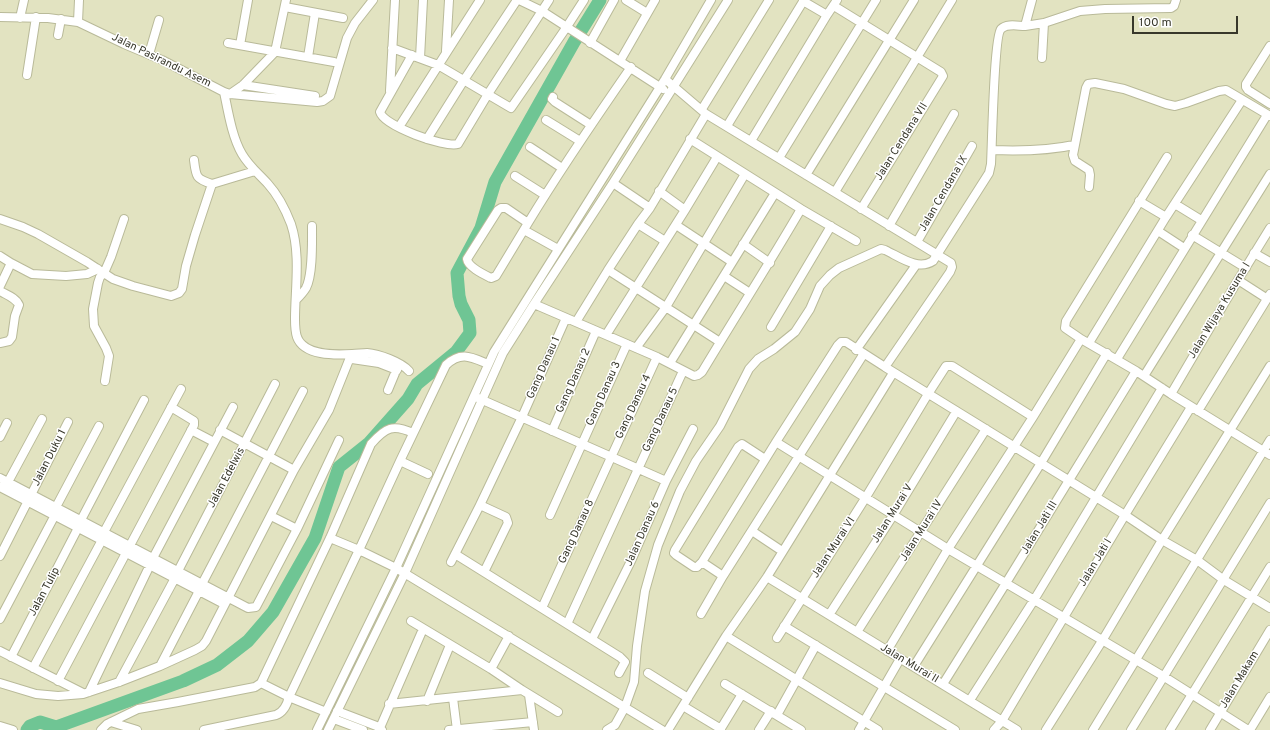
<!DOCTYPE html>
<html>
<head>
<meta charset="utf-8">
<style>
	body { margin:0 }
	#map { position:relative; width:1270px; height:730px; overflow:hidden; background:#e2e3c1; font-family:Overpass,sans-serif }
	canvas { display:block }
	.scale { position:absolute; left:1132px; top:16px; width:106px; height:18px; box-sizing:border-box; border:2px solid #38382b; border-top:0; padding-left:5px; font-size:12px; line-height:14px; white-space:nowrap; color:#38382b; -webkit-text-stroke:3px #fff; paint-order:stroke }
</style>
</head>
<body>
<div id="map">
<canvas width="1270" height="730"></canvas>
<div class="scale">100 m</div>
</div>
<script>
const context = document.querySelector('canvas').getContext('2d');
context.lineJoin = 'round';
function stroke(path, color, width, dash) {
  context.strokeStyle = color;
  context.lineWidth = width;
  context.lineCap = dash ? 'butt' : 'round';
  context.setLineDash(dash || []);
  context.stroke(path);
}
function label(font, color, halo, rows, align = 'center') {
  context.font = font + ' Overpass,sans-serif';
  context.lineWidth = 3;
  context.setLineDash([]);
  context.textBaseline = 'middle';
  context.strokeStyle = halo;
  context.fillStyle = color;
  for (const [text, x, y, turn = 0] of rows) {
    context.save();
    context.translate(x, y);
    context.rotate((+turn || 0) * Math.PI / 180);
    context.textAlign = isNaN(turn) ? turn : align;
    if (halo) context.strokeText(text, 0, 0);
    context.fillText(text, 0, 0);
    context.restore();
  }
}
stroke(new Path2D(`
	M27 730 30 726 40 722 56 727 183 681 217 665 248 641 273 612 315 538 339 467 369 443 408 399 417 384 456 352 470 333 469 320 461 304 459 296 457 273 481 228 495 182 574 42 600 0`), '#6fc594', 13);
const minor = new Path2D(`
	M519 0 542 11 663 89
	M626 0 647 13
	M803 1 827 15
	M834 6 941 72 943 76 861 209
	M285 7 343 18
	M0 17 48 18 78 22 124 44 162 60 224 92 230 94 317 102 323 101 330 96 347 38 355 23 373 0
	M20 18 24 0
	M78 22 79 0
	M1025 26 1044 23 1080 11 1105 9 1171 8 1174 6 1176 0
	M58 35 61 19
	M228 43 334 62
	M590 43 614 0
	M240 45 248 0
	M1270 46 1246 84V87L1248 90 1270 104
	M392 48 438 65 511 108 566 28 584 0
	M446 51 449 0
	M149 54 159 20
	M412 55 380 112C384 126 444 148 458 144L488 94 549 0
	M308 57 315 13
	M420 58 423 0
	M1042 58 1044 23
	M620 61 655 0
	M27 75 36 17
	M665 79 706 114 951 263 952 267 950 272 885 367 1125 515 1162 540 1197 560 1224 580 1270 608
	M243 85 315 96
	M390 91 395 0
	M224 92C228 111 232 137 242 154 249 166 259 174 268 184 278 195 286 211 291 224 301 254 295 289 295 319 295 325 295 331 297 337 304 356 335 355 352 354 357 354 362 353 367 353 379 354 401 362 409 371
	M230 94 243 85 275 52 286 0
	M553 97 552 99 555 102 591 125
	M702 109 769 0
	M546 120 580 141
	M727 126 804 0
	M399 127 480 0
	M427 139 464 80 517 0
	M690 139 801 209 856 241
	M751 141 827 15 837 0
	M530 147 562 168
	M992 150C1020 151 1047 151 1074 145
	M779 158 876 0
	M194 160C196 177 196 179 212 184
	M806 175 914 0
	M515 176 545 195
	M613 183 650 208
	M1089 187 1090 175 1089 170 1075 161 1073 155 1086 88 1088 84 1095 83 1124 89 1166 104 1175 106 1186 103 1219 91 1226 90 1270 116
	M659 191 685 210
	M835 192 952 0
	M1139 201 1166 217
	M1175 204 1201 220
	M501 208H506L528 223 496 276 491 278C483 274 468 267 467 259L498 210Z
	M0 219 23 227 38 234 87 262 113 279 133 286 171 296 179 293 182 289 186 266 195 235 212 184 255 171
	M528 223C560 170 595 119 631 67
	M638 224 665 241
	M676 225 732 262
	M889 226 954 114
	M524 230 558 249
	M1158 231 1184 248
	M1192 235 1246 268
	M917 242 972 146
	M743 244 770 263
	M1254 253 1270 262
	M0 256 11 263 0 286
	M11 263 32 274 66 276 87 274 98 269
	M608 270 720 342
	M724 276 750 293
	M1238 280 1266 298
	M0 291C7 295 16 298 19 305L15 316 12 337 9 341 0 343
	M296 300C299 297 303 293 306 288 313 275 312 242 312 226
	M534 304 657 357 694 376 698 375 702 372C735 317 769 264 801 209
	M576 322 608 270 638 224 650 208 706 114
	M771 327 831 226
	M606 335 685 210 717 157
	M1081 339 1065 328 1066 321 1167 157
	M1089 343 1166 217 1242 100
	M636 348 666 307 745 174
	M856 350 916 265
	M1117 359 1267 115
	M670 363 775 193
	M1144 376 1270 174
	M105 381 109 356 106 348 94 326 93 309 98 283 100 277 104 273 111 257 124 219
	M388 390 398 366
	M1171 394 1238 280 1270 228
	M478 398 666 481
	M1198 411 1270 294
	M191 430 214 442
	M220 430 294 470
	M552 431 596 331
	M0 437 7 423
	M776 442 948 549 1163 676 1248 730
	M765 459 742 444 738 447 675 550 674 553 676 555 694 567H697L702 562 776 442 838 345 841 342H846L885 367
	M400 461 428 474
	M0 478 248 608 256 607 297 529 271 516
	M8 482 42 419
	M0 487 224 604
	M480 505 506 517 508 523 484 572
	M56 507 99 426
	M550 515 627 344
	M81 520 144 400
	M297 529 339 440
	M752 531 782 551
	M104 532 181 389
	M330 538 359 550 396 568 662 730
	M455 554 620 657 625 662 619 673
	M0 556 68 422
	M153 558 233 407
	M451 562 480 505 522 417 566 318
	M702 562 723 576
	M178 571 275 384
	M767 577 1017 730
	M202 584 303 391
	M542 608 657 357
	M701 614 723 576 863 355
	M829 615 894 514 956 412
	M0 619 55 515
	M411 621 491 669 522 690 558 712
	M567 624 683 371
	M784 626 955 730
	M857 632 986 429
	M726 636 878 730
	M777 638 866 497 928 394 946 366H952L1033 417
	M592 639 631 561 666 481 693 429
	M0 651 83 693
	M887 651 948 549 1033 417 1081 339 1136 371 1171 394 1270 455
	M11 657 78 528
	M160 666 199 591
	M914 666 1041 463 1107 353
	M33 668 102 540
	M491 669 509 636
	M648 673 688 698
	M58 681 194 425V421L171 407
	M119 682 175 578
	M0 683 36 694 58 696 83 694 119 682 160 666 195 650 202 646 206 641 294 470 329 410 349 360 352 359 379 363 397 370
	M261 683 289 697 326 712
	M725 684 801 730
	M943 684 1006 583 1136 371
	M89 692 150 565
	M529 695 534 730
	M453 698 457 730
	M970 700 1034 600 1162 388
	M427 701 450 645
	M389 704 522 690
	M683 706 721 729
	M337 711 379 727 382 730
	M777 715 816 645
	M334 719 363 730
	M111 722 137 730
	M0 726 13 730
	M101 730 107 724 138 709 178 702 255 687 261 683 330 538 371 444C386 427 393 424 413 433
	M204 730 276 715C284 712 287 705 289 697L359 550 400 461 446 365C461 351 471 357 488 364
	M317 730 396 568 494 352 665 79 711 0
	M328 730 405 573 503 353 534 304 613 183 728 0
	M379 730 423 629
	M449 730 533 722
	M607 730 615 725 625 707 634 682 637 646 645 591 658 545 680 491 696 461 720 426 749 369 758 359 774 349 795 332 810 309 820 286 830 275 839 268 881 249 885 250C900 257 918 271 933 261L989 173 991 164C992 147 994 36 1001 29 1007 23 1018 26 1025 26L1032 0
	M668 730 726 636 767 577 893 373
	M720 730 742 694
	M759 730 771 711
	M859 730 900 659
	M994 730 1002 721 1125 515 1191 407
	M1046 730 1102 641 1162 540 1270 366
	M1093 730 1270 440
	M1131 730 1270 503
	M1170 730 1270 567
	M1210 730 1270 630
	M1250 730 1270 697`);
stroke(minor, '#b9ba99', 10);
stroke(minor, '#fff', 8);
label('11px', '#38382b', '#fff', [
	["Jalan Pasirandu Asem",161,61,26],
	["Jalan Cendana VII",902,142,-58],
	["Jalan Cendana IX",944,194,-60],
	["Jalan Wijaya Kusuma I",1220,311,-59],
	["Gang Danau 1",544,368,-66],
	["Gang Danau 2",574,381,-66],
	["Gang Danau 3",604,394,-66],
	["Gang Danau 4",634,407,-65],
	["Gang Danau 5",661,420,-65],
	["Jalan Duku 1",50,458,-63],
	["Jalan Edelwis",227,478,-62],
	["Jalan Murai V",893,514,-58],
	["Jalan Jati III",1040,528,-59],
	["Jalan Murai IV",922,531,-58],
	["Gang Danau 8",577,532,-65],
	["Jalan Danau 6",643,534,-66],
	["Jalan Murai VI",834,548,-57],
	["Jalan Jati I",1096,563,-59],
	["Jalan Tulip",45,592,-62],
	["Jalan Murai II",909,664,31],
	["Jalan Makam",1240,680,-59]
]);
</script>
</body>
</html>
